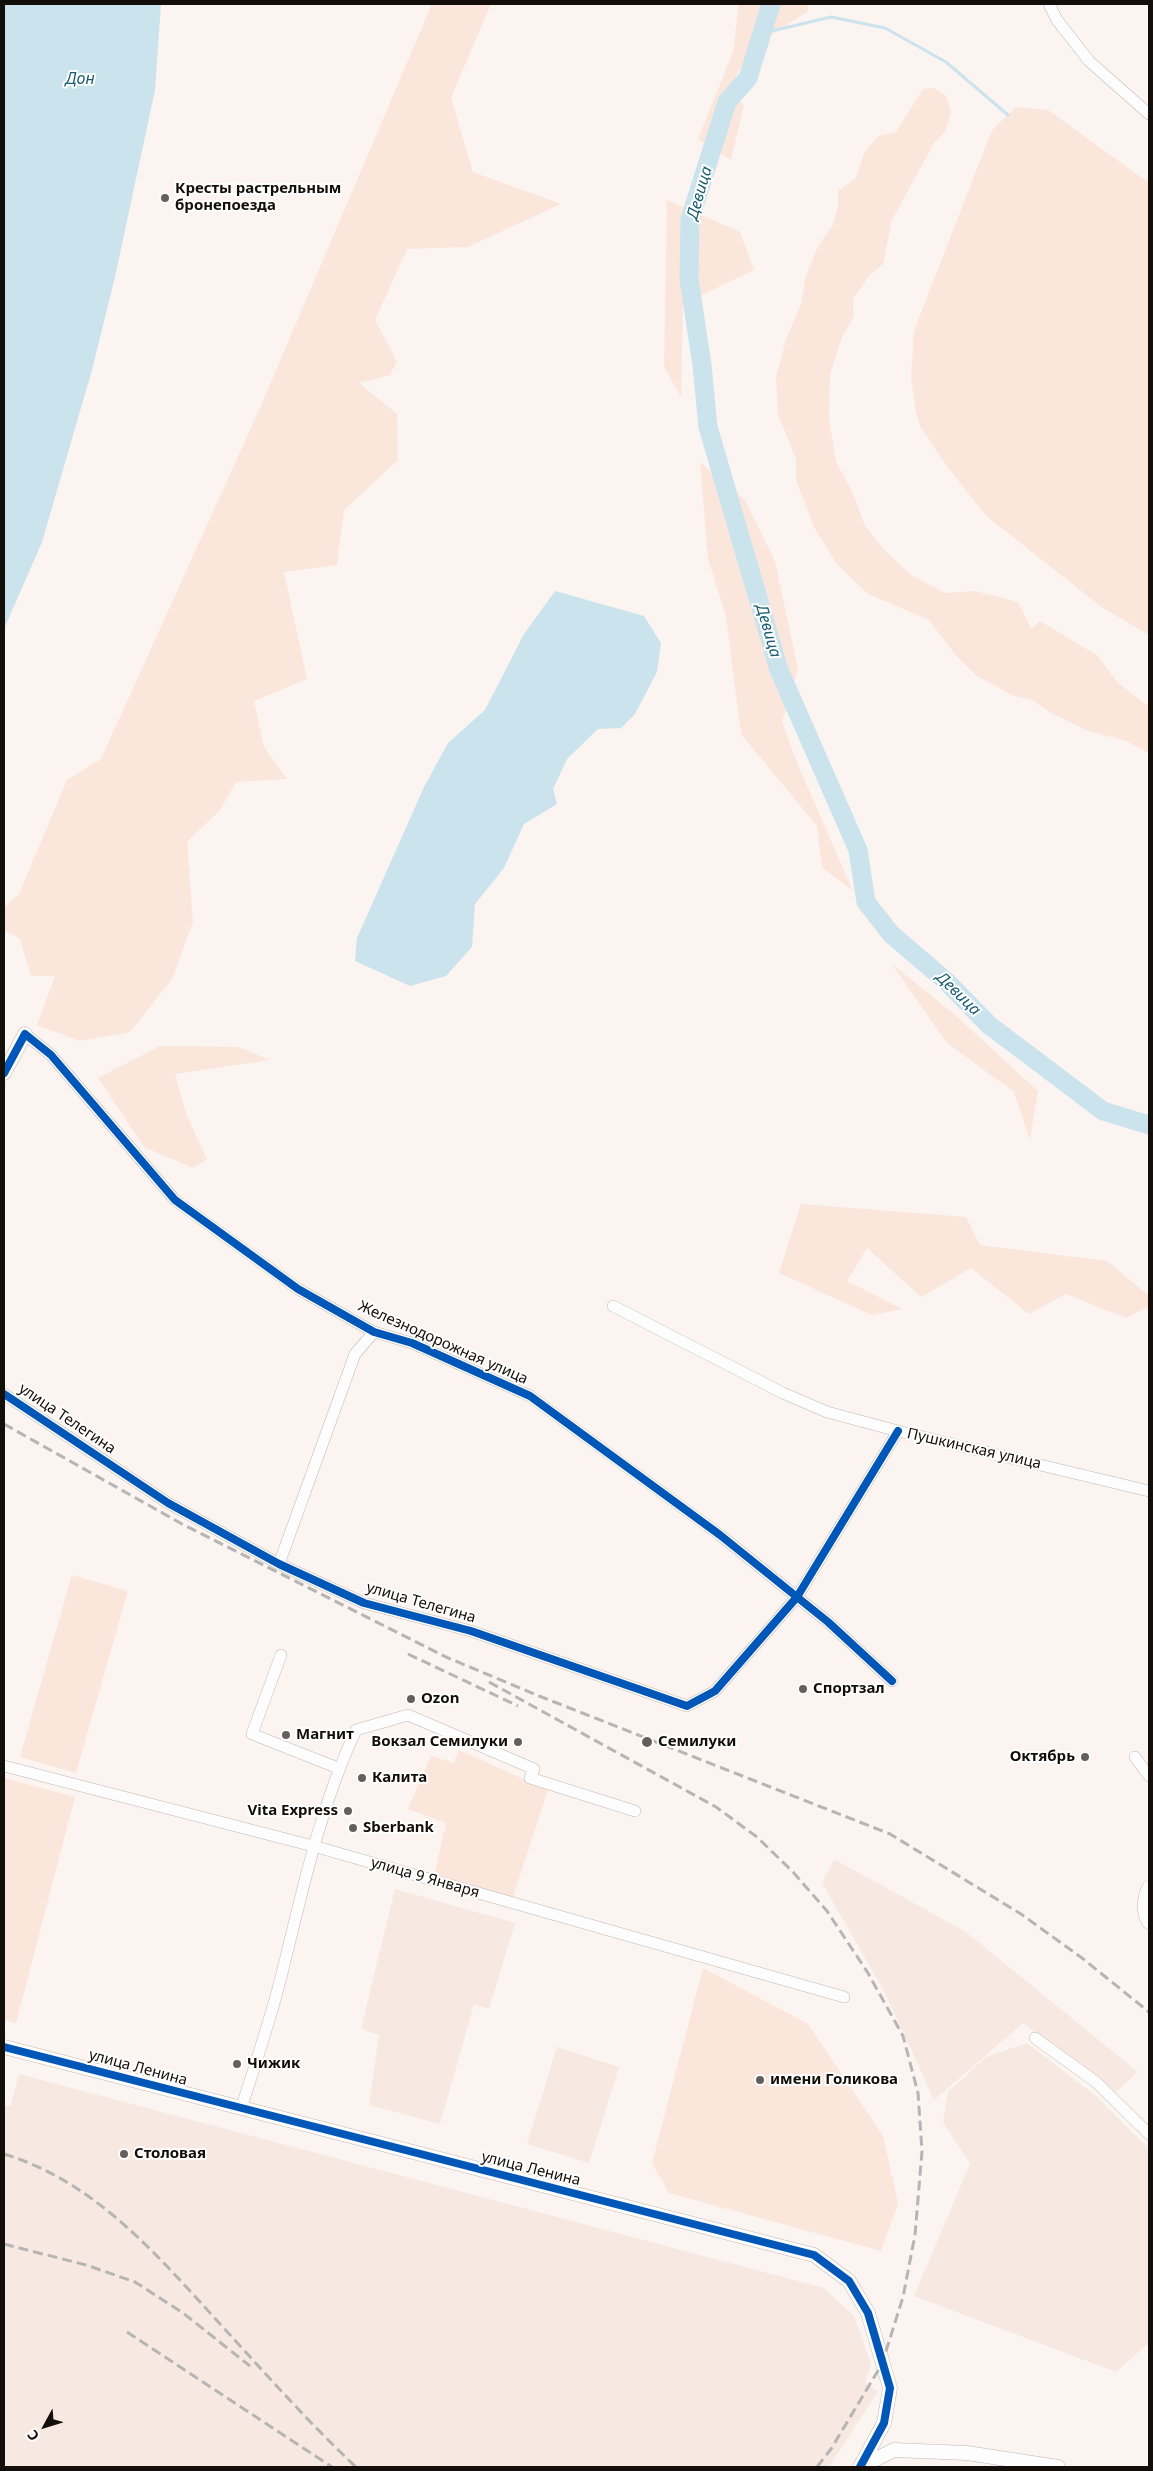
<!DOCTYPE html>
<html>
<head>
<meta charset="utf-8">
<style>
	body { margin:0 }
	#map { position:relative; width:1153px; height:2471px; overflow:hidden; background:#fbf4f1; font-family:"Noto Sans",sans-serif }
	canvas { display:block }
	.frame { position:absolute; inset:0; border:5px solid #140e0b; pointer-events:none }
	.north { position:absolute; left:20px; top:2401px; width:50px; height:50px; -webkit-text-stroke:4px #fff; paint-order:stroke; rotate:231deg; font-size:14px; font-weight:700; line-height:20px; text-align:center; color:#140e0b }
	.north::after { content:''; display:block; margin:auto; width:18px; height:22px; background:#140e0b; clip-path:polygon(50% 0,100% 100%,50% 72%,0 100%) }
</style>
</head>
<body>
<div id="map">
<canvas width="1153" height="2471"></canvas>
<div class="frame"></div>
<div class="north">С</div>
</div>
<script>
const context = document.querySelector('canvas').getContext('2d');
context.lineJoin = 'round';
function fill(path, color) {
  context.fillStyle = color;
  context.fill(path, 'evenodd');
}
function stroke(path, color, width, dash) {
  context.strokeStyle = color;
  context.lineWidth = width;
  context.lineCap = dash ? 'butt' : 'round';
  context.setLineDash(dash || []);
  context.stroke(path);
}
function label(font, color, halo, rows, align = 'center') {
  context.font = font + ' "Noto Sans",sans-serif';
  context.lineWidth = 4;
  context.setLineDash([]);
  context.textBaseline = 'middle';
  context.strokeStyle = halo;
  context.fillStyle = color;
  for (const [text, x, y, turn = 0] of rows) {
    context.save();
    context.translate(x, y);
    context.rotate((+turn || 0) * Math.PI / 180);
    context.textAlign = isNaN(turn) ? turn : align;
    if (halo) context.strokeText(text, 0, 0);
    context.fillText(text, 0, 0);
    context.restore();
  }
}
fill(new Path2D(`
	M834 1859 966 1932 1138 2072 1115 2093 1023 2023 934 2100 885 1993 822 1883Z
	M395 1889 515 1923 489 2009 474 2004 440 2124 369 2105 379 2035 361 2029Z
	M1027 2043 1097 2097 1149 2149V2343L1116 2372 914 2296 970 2164 943 2122 948 2092 986 2057Z
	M557 2047 619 2067 589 2163 527 2144Z
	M19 2074 824 2288 854 2316 871 2364 865 2383 878 2391 829 2467H4V2107L11 2105Z`), '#f7e9e1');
fill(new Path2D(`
	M432 4H491L451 98 473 172 561 204 468 247 407 249 375 320 397 361 390 375 359 383 397 414 398 460 344 510 337 565 284 572 307 679 254 701 264 747 287 779 236 782 220 810 187 842 193 922 172 979 130 1032 80 1041 37 1025 55 976H31L20 939 4 930V908L19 894 67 780 101 759 260 408Z
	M739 4H808V11L750 49 729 90 744 105 731 160 698 139 733 52Z
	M934 88 946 96 951 112 945 132 934 143 892 220 883 264 869 276 853 299V318L842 337 830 374 829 419 836 462 853 493 865 526 885 551 911 575 945 593 975 591 1018 602 1031 629 1040 621 1098 656 1117 682 1149 707V753L1126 741 1086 730 1051 713 1031 699 1014 696 977 676 957 657 929 620 868 594 836 563 814 527 796 480V459L778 414 776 377 786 340 802 301 805 279 818 246 833 225 838 206V191L856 178 864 153 878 136 895 133 923 89Z
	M1016 107 1048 110 1149 183V635L1103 608 986 516 946 465 920 426 916 411 911 378 914 331 987 143 993 129Z
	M667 200 740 232 754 270 683 304 681 397 664 367Z
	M700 462 745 500 775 561 798 669 782 722 798 765 853 891 822 867 817 826 741 734 726 616 708 559Z
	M892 964 954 1014 1038 1091 1030 1140 1014 1092 946 1042Z
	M160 1046 238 1047 270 1060 175 1074 187 1116 207 1159 193 1168 144 1147 98 1078Z
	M801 1204 966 1217 980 1245 1107 1261 1149 1296V1306L1126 1318 1066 1294 1029 1314 971 1268 921 1297 867 1248 847 1281 902 1309 872 1315 779 1273Z
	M72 1575 128 1591 76 1773 20 1757Z
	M459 1750 548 1790 513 1897 434 1876 446 1823 408 1809 431 1756 454 1763Z
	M4 1778 75 1797 16 2023 4 2020Z
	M703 1968 808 2024 883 2136 898 2203 881 2251 669 2193 652 2163Z`), '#fbe6dc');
fill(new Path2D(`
	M4 4H161L155 90 115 277 92 370 42 542 4 629Z
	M555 591 644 616 661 643 657 672 635 714 621 728 598 729 567 759 553 789 557 804 524 824 504 868 475 904 472 947 446 976 410 986 355 961 357 938 424 787 448 743 485 710 524 634Z`), '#cbe3ed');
stroke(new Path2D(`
	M763 33 831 17 885 28 946 62 1008 115`), '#cbe3ed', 3);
stroke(new Path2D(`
	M771 4 748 78 727 102 690 219 689 279 702 365 708 427 779 670 858 850 866 902 891 934 946 981 989 1025 1103 1111 1149 1125`), '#cbe3ed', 19);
const minor = new Path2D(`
	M1049 4 1057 20 1089 61 1149 114
	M25 1034 51 1055 175 1200 298 1289 374 1332 412 1343 530 1396 720 1535 828 1622 892 1681
	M613 1306 783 1393 827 1412 898 1431 1149 1491
	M4 1394 168 1503 279 1564 364 1603 471 1631 687 1706 715 1691 797 1597 898 1431
	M279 1564 355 1354 374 1332
	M281 1655 252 1734 338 1768
	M1135 1757 1149 1776
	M4 1766 313 1846 844 1997
	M1035 2038 1096 2082 1149 2134
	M241 2109C254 2068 268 2027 279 1985 301 1899 318 1811 356 1730L408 1715 534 1769 530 1778 635 1811`);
const tertiary = new Path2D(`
	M4 1073 25 1034
	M1149 1888C1144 1898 1143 1912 1149 1922
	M4 2047 814 2255 849 2281 868 2313 890 2388 884 2423 860 2467
	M860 2467 894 2450 967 2453 1058 2467`);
stroke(minor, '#bfb9b6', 12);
stroke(tertiary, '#bfb9b6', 15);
stroke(minor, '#fefdfd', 11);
stroke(tertiary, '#fefdfd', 14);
stroke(new Path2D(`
	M4 1424 182 1524 446 1657 539 1696 890 1834 1021 1914 1082 1958 1149 2012
	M408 1654 518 1706
	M489 1682 716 1807 757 1837 793 1872 827 1911 868 1973 903 2036 918 2093 922 2151 915 2235 903 2297 882 2364 831 2449 817 2467
	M4 2154C96 2182 158 2256 221 2325 265 2373 308 2422 356 2467
	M4 2244 86 2265 135 2282 183 2313 250 2366
	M127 2332 332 2467`), '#b7b5b4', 3, [10, 5]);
stroke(new Path2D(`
	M4 1073 25 1034 51 1055 175 1200 298 1289 374 1332 412 1343 530 1396 720 1535 828 1622 892 1681
	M4 1394 168 1503 279 1564 364 1603 471 1631 687 1706 715 1691 797 1597 898 1431
	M4 2047 814 2255 849 2281 868 2313 890 2388 884 2423 860 2467`), '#0057b8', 8);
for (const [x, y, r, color] of [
	[165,198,5,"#655e5c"],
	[803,1689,5,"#655e5c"],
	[411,1699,5,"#655e5c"],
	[286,1735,5,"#655e5c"],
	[518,1742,5,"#655e5c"],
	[647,1742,6,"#655e5c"],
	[1085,1757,5,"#655e5c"],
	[362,1778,5,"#655e5c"],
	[348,1811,5,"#655e5c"],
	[353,1828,5,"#655e5c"],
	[237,2064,5,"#655e5c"],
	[760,2080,5,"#655e5c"],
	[124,2154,5,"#655e5c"]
]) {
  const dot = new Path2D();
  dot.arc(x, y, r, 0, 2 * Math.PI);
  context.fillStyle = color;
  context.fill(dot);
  stroke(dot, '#fff', 2);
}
label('bold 15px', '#140e0b', '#fff', [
	["Кресты растрельным",175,189],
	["бронепоезда",175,206],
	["Спортзал",813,1689],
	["Ozon",421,1699],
	["Магнит",296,1735],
	["Вокзал Семилуки",508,1742,"right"],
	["Семилуки",658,1742],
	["Октябрь",1075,1757,"right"],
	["Калита",372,1778],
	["Vita Express",338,1811,"right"],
	["Sberbank",363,1828],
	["Чижик",247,2064],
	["имени Голикова",770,2080],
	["Столовая",134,2154]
], 'left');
label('15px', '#140e0b', '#fff', [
	["Железнодорожная улица",443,1343,24],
	["улица Телегина",67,1419,34],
	["Пушкинская улица",974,1449,13],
	["улица Телегина",421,1603,16],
	["улица 9 Января",425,1878,16],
	["улица Ленина",138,2068,15],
	["улица Ленина",531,2169,14]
]);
label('italic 16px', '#1a5d73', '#fff', [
	["Дон",80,79],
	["Девица",700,193,-74],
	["Девица",768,631,74],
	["Девица",958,994,44]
]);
</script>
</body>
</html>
